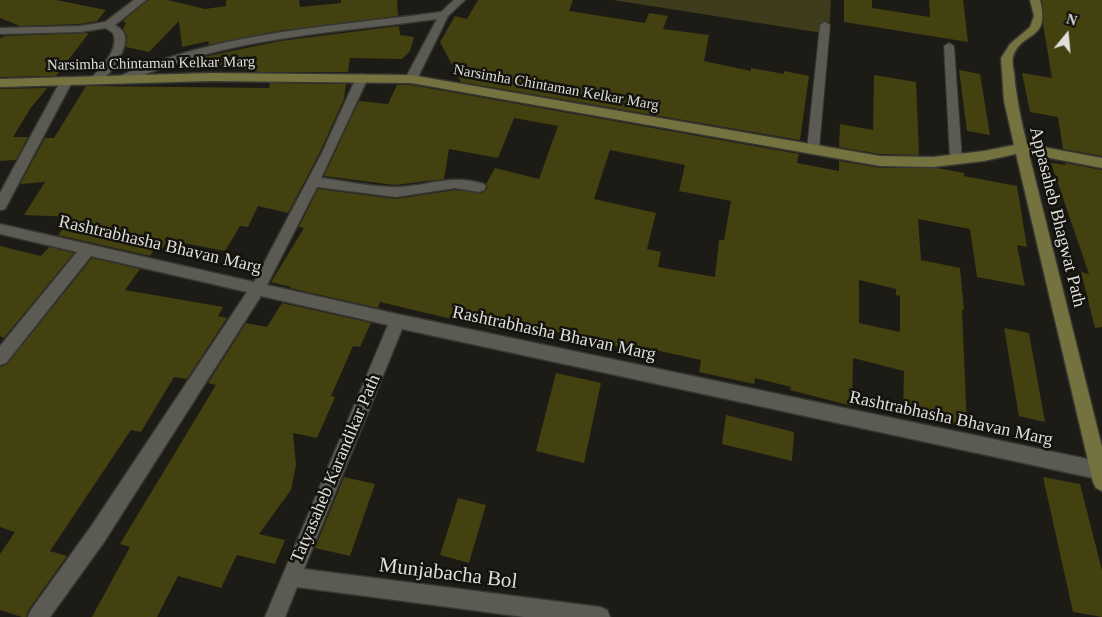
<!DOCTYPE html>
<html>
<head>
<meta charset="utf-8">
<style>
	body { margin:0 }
	#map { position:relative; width:1102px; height:617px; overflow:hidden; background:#1c1b16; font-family:Georgia,serif }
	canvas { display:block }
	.north { position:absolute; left:1042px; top:10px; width:50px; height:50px; -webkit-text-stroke:4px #13120d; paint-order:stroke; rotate:17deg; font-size:14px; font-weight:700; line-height:20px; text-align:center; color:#dededa }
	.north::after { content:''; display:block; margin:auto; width:18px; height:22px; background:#dededa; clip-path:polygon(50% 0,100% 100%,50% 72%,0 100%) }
</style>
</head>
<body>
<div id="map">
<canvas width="1102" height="617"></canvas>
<div class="north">N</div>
</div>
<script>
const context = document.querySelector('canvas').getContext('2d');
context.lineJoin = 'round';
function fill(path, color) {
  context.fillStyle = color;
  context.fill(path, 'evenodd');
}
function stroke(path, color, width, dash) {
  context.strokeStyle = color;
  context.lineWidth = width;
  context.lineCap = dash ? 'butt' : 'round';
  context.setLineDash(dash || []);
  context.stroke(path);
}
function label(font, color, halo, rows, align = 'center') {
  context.font = font + ' Georgia,serif';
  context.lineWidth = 5;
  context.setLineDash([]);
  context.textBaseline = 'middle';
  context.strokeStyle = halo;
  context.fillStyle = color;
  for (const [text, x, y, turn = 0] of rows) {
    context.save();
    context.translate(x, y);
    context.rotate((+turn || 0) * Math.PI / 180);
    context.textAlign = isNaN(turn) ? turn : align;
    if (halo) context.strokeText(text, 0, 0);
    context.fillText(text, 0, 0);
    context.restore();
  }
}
fill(new Path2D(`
	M613 0H831L829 34Z`), '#3e3c1c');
fill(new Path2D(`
	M0 0H56L106 10 97 21 80 24 20 26 0 18Z
	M148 0H168L205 9 226 6V0H299L300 7 341 3V0H397L398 16 278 31 208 45 209 41 182 47 179 21 149 52 126 47 127 37 123 29 126 23 123 21Z
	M478 0H573L569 11 645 23 649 13 668 16 663 29 709 35 704 61 751 71V68L784 74V71L809 76 800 140 461 82 440 42 455 16 467 19Z
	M844 0H872V8L930 17 929 0H963L968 42 844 22Z
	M1042 0H1102V156L1063 149 1058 117 1030 112 1022 73 1052 78 1043 24Z
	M399 26 400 35 414 37 410 51 402 59 350 58 348 72H259L200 61 203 57 280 41Z
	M89 33 56 76 0 77V38L5 36Z
	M959 70 980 74 990 135 967 131Z
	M874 75 916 82 919 155 880 154 839 147 840 124 873 130Z
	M270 83 346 84 344 99 320 152 288 213 258 206 248 227 240 226 225 251 168 240 160 252 154 250 150 256 58 235 73 217 24 215 45 182 20 184 45 138H54L86 86 269 88Z
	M397 85H411L799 154 797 163 839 171V161L880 168H937L964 173V176L1017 186 1027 247 1017 245 1025 286 977 277 970 229 918 219 921 260 960 268 964 310H962L967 428 903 411 904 371 853 358 852 406 790 390 791 387 755 378 754 384 699 372 701 360 646 348 645 353 502 319 498 330 380 302 378 308 290 288 291 287 271 282 304 228 299 227 318 189 396 199 455 190 482 193 488 188 486 184 495 168 539 179 558 126 514 118 498 158 449 149 444 179 395 185 324 176 359 101 388 104ZM610 150 685 165 679 191 731 201 724 240H719L715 277 658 267 661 252 647 249 656 213 594 199ZM859 280 896 289V295L900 296V332L859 323Z
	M47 88 30 109 13 137H28L16 160 0 161V89Z
	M1051 163 1066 165 1065 163 1102 170V327L1095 328 1081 272 1089 274Z
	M0 246 41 256 49 247 74 253 4 338 0 336Z
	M92 258 140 269 125 290 223 307 218 316 227 318 187 379 174 377 141 432 131 430 50 551 67 556 29 609 26 617H22L0 610V554L15 532 0 527V367L7 364Z
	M282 303 371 323 360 347 353 346 331 396 335 397 317 438 293 433 296 465 291 490 259 534 285 540 275 564 237 555 221 588 178 576 157 617H92L130 547 120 544 216 385 208 383 246 323 267 327Z
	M1004 328 1029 333 1045 422 1019 416Z
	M556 373 601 383 584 463 536 451Z
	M726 415 794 432 792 461 722 444Z
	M344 477 375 484 350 556 315 548Z
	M1043 477 1080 484 1102 570V617L1073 612Z
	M458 498 486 505 469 563 440 555Z`), '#43410f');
const lane = new Path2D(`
	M825 22 830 25 819 149 813 153 807 149 820 25Z
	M949 43 954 46 962 160 956 164 950 160 944 46Z`);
const street = new Path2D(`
	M134 0H146L115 25C120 28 124 31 125 37 128 49 107 81 96 84L90 80C100 67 120 51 113 33L106 28 80 32 0 34V28L80 26 105 22Z
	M454 0H465L448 16 417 79 411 83 405 79 437 19C333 33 225 37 128 82H120L118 79 120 76C221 31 333 27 441 12Z
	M362 74 368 78 321 178C346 181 371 187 395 187 428 187 449 173 484 184L486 187 484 190 479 192 455 188 396 197 317 187 267 285 397 314 1102 462V480L402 329 304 569 600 607 607 610 610 617H524L297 587 285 617H265L388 325 261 296 104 542 50 617H28L31 610 90 528 247 292 91 256 6 363 0 365V346L77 252 0 234V224L254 282 322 153 356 78Z
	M66 78 72 82 5 209 0 210V193L60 82Z`);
const secondary = new Path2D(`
	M1030 0H1040C1051 43 1021 30 1013 57 1012 61 1013 68 1014 72 1016 97 1021 120 1027 144L1102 158V168L1029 154 1102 447V491L1096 488 1093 482 1016 154 984 161 933 167 880 166 411 83 211 81 0 87V79L211 73 411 75 880 156 933 157 984 151 1014 145 1004 101 1001 58 1010 44 1030 27 1034 16Z`);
stroke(lane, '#363632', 2);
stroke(street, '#363632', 3);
stroke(secondary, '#363632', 3);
fill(lane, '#5b5b54');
fill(street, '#5b5b54');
fill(secondary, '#74723e');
label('15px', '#dededa', '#13120d', [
	["Narsimha Chintaman Kelkar Marg",151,64,-1],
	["Narsimha Chintaman Kelkar Marg",556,88,10]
]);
label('18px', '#dededa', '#13120d', [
	["Appasaheb Bhagwat Path",1057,217,76],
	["Rashtrabhasha Bhavan Marg",160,245,13],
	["Rashtrabhasha Bhavan Marg",554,334,12],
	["Rashtrabhasha Bhavan Marg",951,419,12],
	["Tatyasaheb Karandikar Path",336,469,-67]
]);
label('21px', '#dededa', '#13120d', [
	["Munjabacha Bol",448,574,7]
]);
</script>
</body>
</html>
